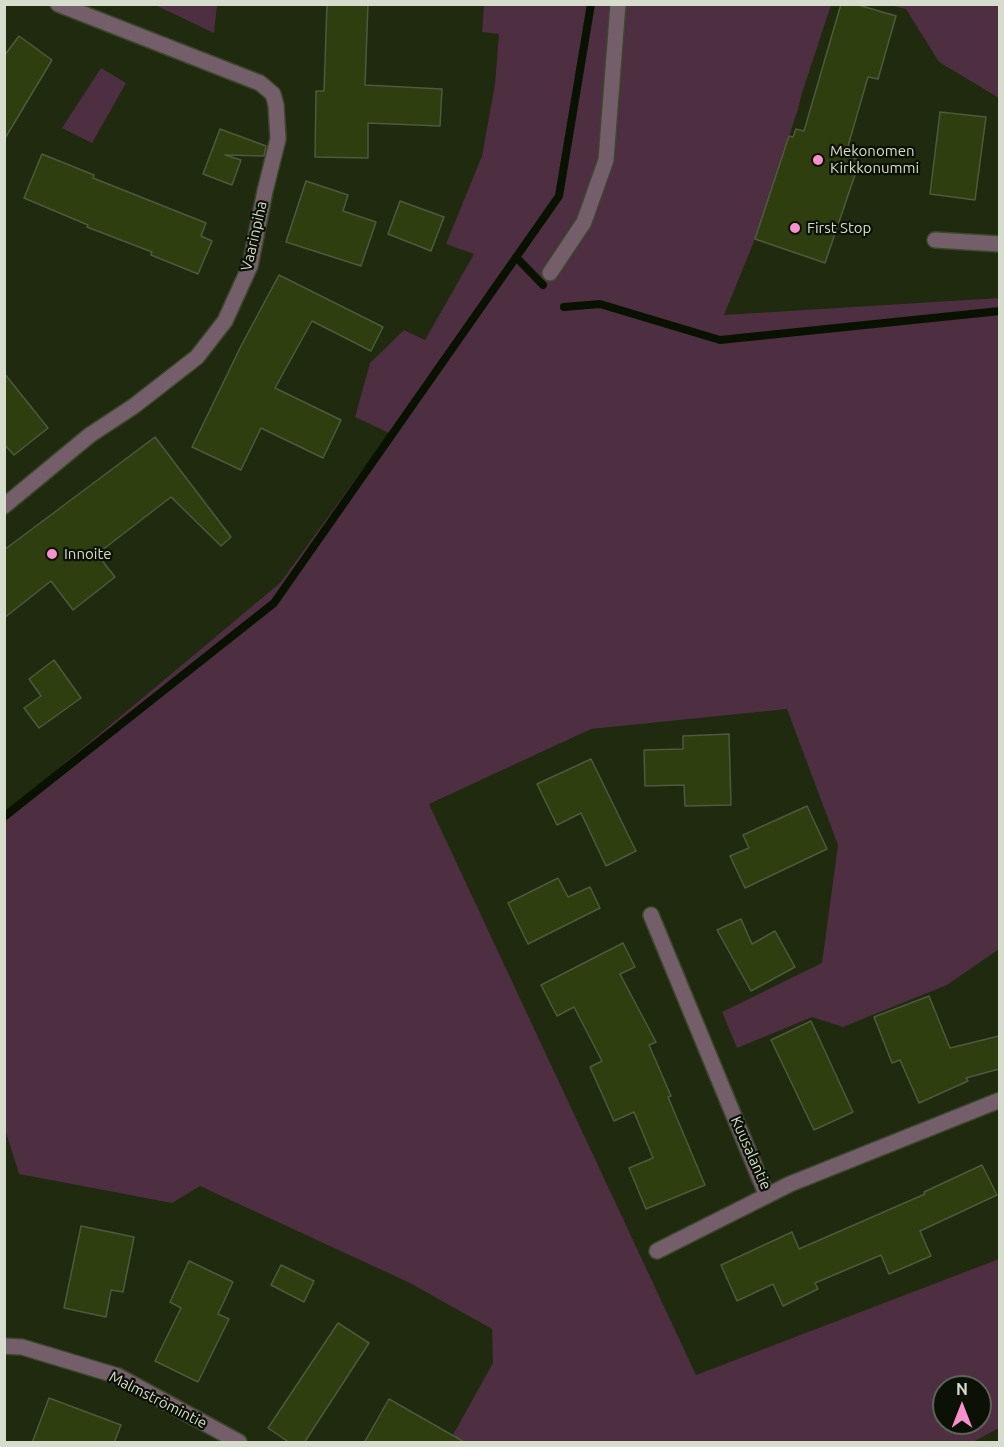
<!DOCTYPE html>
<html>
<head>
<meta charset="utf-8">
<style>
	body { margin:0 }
	#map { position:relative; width:1004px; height:1447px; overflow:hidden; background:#1f2a0e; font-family:Ubuntu,sans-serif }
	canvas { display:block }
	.frame { position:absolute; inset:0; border:6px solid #d6ddcc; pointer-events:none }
	.north { position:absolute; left:932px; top:1375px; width:60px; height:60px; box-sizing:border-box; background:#0c1106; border:2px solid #5d6355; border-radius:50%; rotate:0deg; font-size:16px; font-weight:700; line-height:24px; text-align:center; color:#d6ddcc }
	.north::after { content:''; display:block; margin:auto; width:21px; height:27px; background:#f690cf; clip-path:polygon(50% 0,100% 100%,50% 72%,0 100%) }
</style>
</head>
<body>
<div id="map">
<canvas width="1004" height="1447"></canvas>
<div class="frame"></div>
<div class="north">N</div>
</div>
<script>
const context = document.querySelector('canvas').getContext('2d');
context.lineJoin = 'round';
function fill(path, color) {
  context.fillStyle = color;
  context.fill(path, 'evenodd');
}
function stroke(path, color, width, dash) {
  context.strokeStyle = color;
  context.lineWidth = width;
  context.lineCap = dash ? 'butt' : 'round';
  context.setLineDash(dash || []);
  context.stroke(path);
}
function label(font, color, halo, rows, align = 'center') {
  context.font = font + ' Ubuntu,sans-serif';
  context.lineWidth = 4.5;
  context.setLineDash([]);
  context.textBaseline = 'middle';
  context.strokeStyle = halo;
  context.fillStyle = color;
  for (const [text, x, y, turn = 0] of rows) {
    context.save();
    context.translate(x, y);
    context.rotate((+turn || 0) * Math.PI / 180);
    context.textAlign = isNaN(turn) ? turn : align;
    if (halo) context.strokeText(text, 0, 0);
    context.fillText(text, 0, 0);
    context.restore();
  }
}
fill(new Path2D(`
	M155 5H217L214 33Z
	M484 5H831L802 93 798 109 755 239 724 315 999 298V949L947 985 843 1027 812 1017 737 1048 722 1012 822 963 838 845 787 709 591 729 429 804 696 1375 999 1259V1428L973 1442H449L493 1363 492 1329 410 1283 200 1186 172 1203 19 1174 5 1129V813L280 583 389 433 355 417 370 363 404 330 425 340 474 254 446 244 482 156 495 84 499 34 482 32ZM944 1387H980V1423H944Z
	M889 5H999V98L939 62 906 9Z
	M101 68 126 83 92 143 62 128Z`), '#4e2e41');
stroke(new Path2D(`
	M516 257 543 285
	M564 307 600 304 720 340 1000 311
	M5 816 274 603 559 196 591 4`), '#091200', 8);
const building = new Path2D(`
	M327 4H368L365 85 442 89 440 126 368 123V158L315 157 316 91H324Z
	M841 4H855L896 16 878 79 868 77 848 146 856 149 853 158 860 160 825 263 755 239 789 136 793 137 796 129 804 131Z
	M19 36 52 60 4 140V56Z
	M940 112 986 117 975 200 930 194Z
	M220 129 266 146 264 156 225 155 241 160 232 185 203 174Z
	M42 154 94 175 93 178 206 223 201 236 212 241 198 274 151 255 152 252 87 227 88 225 24 198Z
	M306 181 348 195 343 211 376 222 361 266 286 242Z
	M400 201 444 217 431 251 388 234Z
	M279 275 383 327 371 351 312 321 275 388 341 420 323 458 261 428 241 470 192 447 241 346Z
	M4 373 48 428 14 455 4 444Z
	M155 437 231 537 221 546 171 497 97 554 115 577 73 610 51 581 4 618V550Z
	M54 660 81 698 39 728 24 708 41 696 29 679Z
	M729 734 731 805 685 806 684 785 645 786 644 750 683 749V736Z
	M591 759 636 851 606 866 581 813 557 825 537 784Z
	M807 806 827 849 745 888 730 856 749 848 743 835Z
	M558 878 568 897 590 887 600 908 528 944 508 903Z
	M741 919 752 944 775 931 795 967 751 991 717 930Z
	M623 943 635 967 620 974 656 1042 649 1045 671 1096 668 1097 705 1185 646 1209 629 1168 653 1158 634 1112 614 1121 590 1067 602 1061 574 1007 557 1016 541 985Z
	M929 996 950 1048 999 1036V1069L966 1078 968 1081 919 1103 900 1060 892 1063 874 1017Z
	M811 1021 853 1112 814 1130 771 1040Z
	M982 1165 997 1195 920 1231 931 1256 889 1274 881 1255 815 1283 818 1289 783 1306 773 1284 737 1301 721 1265 792 1232 799 1249 925 1194 924 1192Z
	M81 1226 134 1237 123 1292 111 1290 106 1317 64 1308Z
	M189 1261 233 1282 218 1314 229 1319 198 1382 155 1361 181 1308 170 1302Z
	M281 1265 314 1281 304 1302 271 1285Z
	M338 1323 369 1343 304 1443H290L268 1428Z
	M49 1398 121 1425 114 1443H32Z
	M389 1399 466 1443H364Z`);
fill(building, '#2e3e0f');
stroke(building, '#4e5a3d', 1.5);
const street = new Path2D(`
	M935 240 1000 244
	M550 273 584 222 606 160 618 4
	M4 506 90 435 134 406 197 357 225 321 250 266 265 191 278 139 276 105 273 94 260 83 58 4
	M651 915 767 1196
	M657 1251 790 1184 1000 1100
	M4 1346 22 1347 118 1376 239 1442`);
stroke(street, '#3c472c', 18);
stroke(street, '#735e6a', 15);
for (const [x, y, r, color] of [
	[818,160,6,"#f690cf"],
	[795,228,6,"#f690cf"],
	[52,554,6,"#f690cf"]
]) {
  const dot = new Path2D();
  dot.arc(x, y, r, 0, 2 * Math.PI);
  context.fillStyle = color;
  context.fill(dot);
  stroke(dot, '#0c1106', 2);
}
label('15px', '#d6ddcc', '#0c1106', [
	["Mekonomen",830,151],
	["Kirkkonummi",830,168],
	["First Stop",807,228],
	["Innoite",64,554]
], 'left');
label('15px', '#d6ddcc', '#0c1106', [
	["Vaarinpiha",254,236,-77],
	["Kuusalantie",751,1153,66],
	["Malmströmintie",158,1400,27]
]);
</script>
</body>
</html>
